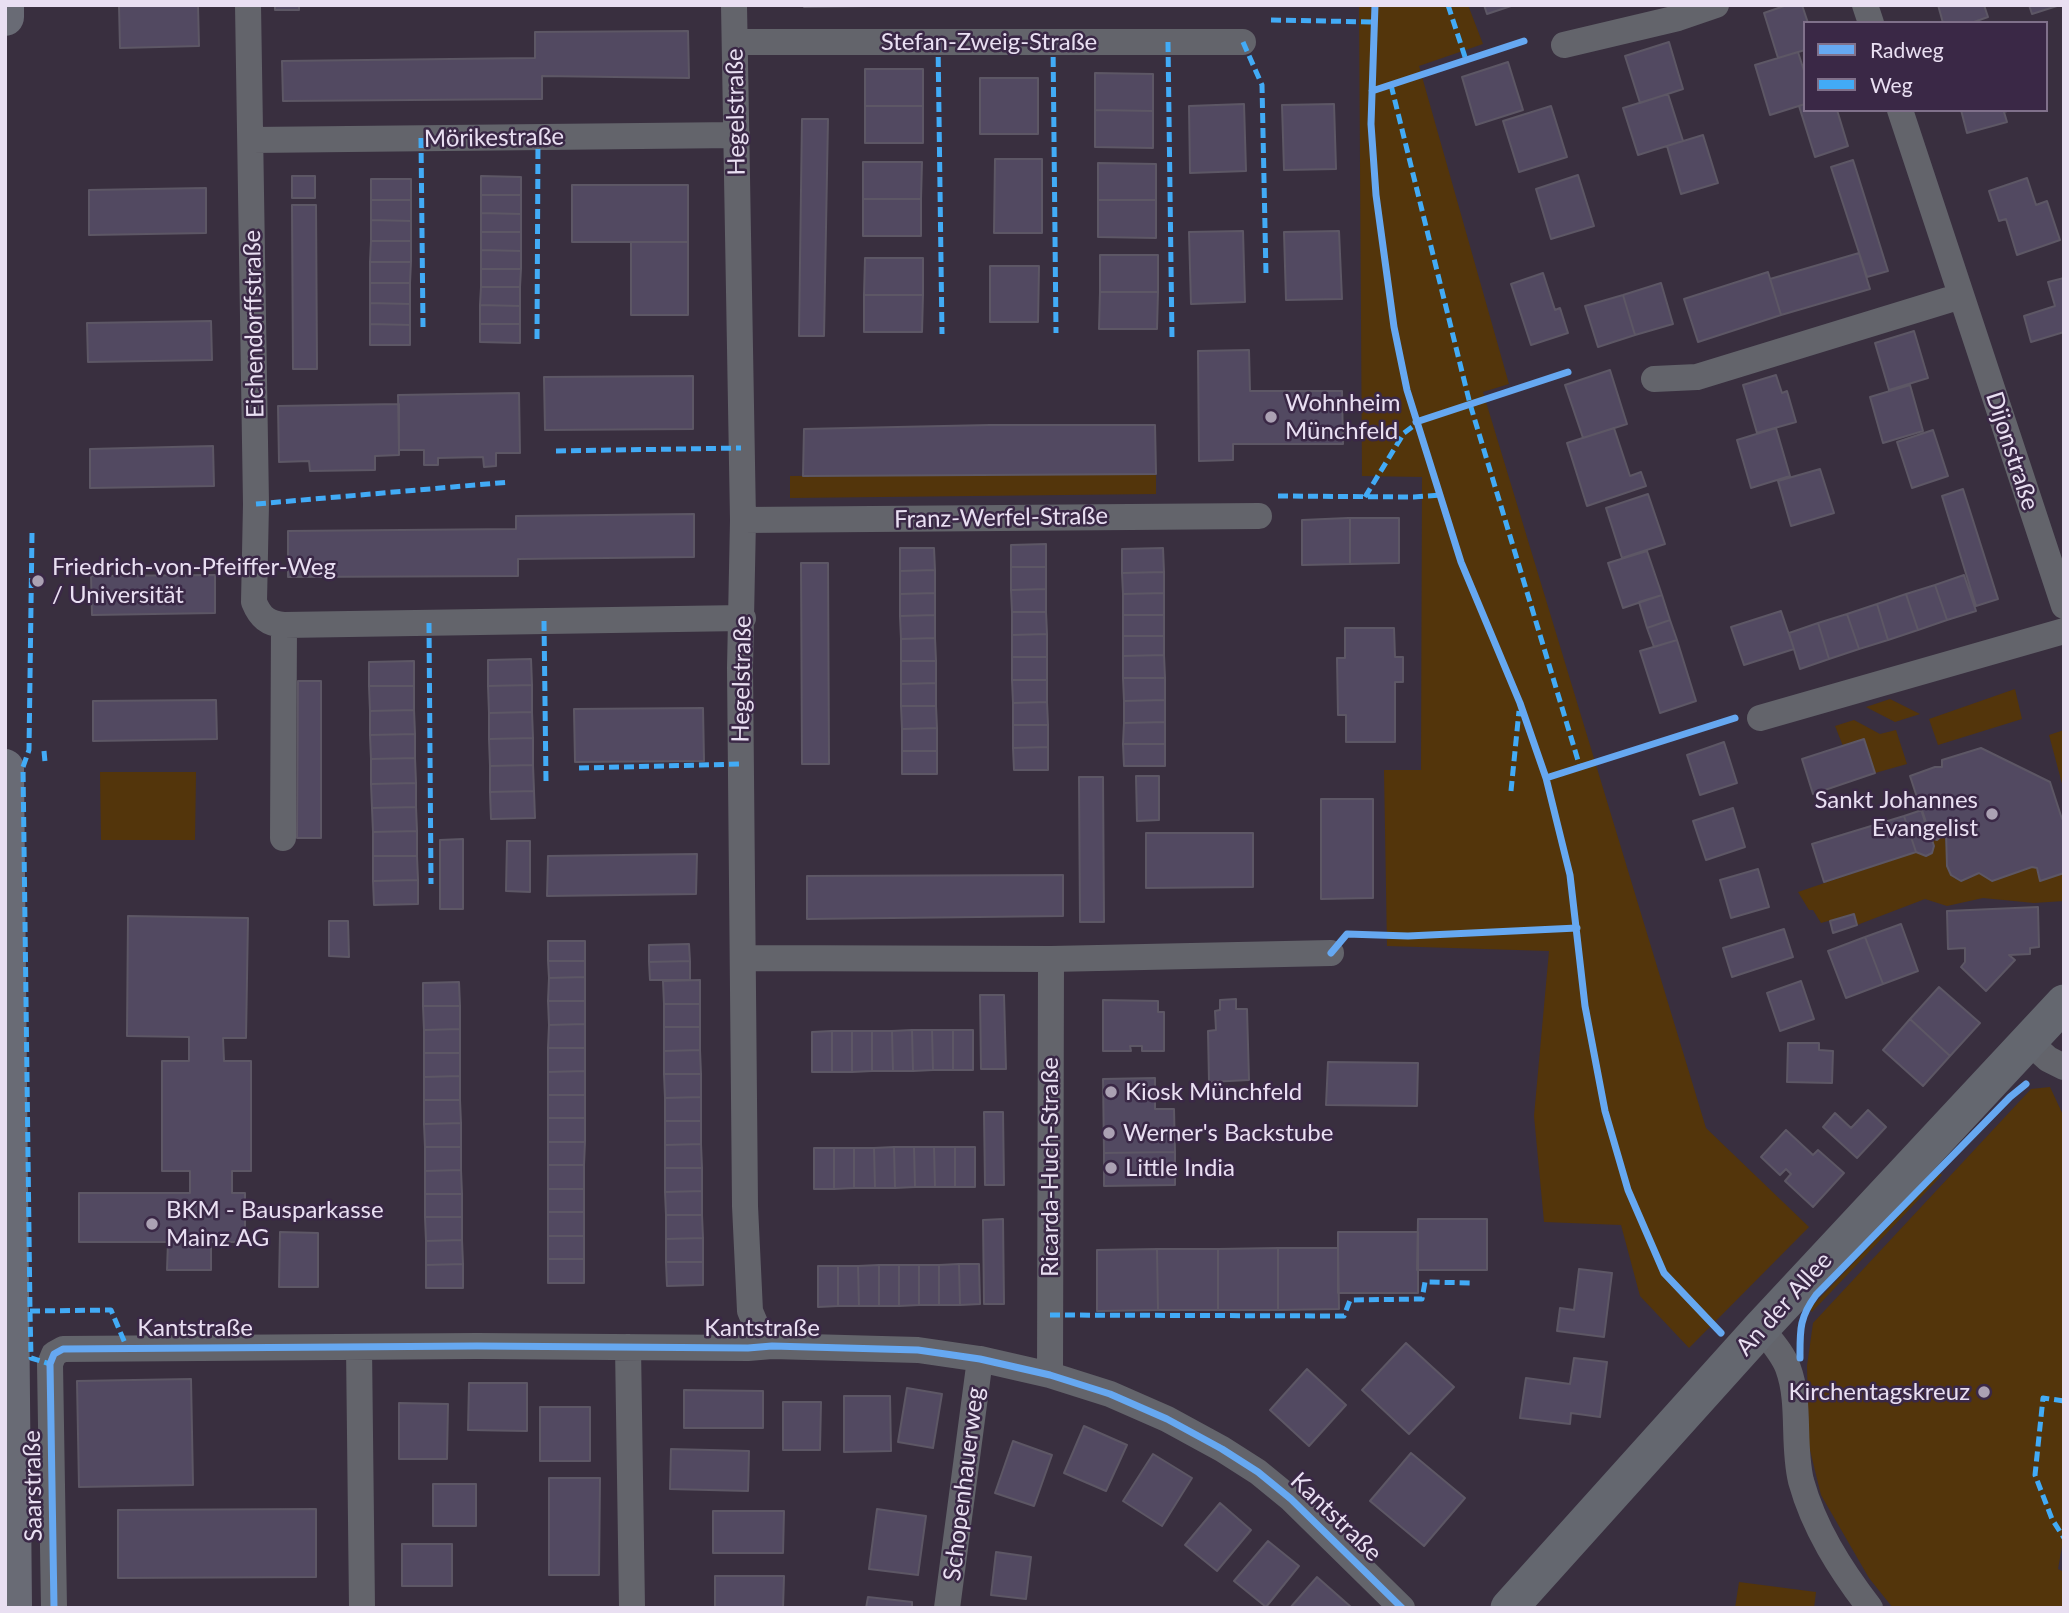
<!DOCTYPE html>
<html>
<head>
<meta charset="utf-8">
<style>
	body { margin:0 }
	#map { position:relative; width:2069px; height:1613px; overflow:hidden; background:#392f3f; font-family:Lato,sans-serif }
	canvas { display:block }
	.frame { position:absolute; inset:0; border:7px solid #e9dff2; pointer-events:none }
	.legend { position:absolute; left:1803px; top:21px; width:245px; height:91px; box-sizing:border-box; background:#3a2846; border:2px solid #80718b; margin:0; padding:9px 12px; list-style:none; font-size:21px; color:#e9dff2 }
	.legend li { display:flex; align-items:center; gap:14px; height:35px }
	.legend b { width:35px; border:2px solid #80718b }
</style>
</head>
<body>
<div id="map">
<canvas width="2069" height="1613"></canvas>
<div class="frame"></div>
<ul class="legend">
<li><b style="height:9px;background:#66a8f1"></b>Radweg</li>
<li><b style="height:9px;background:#42abf6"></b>Weg</li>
</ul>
</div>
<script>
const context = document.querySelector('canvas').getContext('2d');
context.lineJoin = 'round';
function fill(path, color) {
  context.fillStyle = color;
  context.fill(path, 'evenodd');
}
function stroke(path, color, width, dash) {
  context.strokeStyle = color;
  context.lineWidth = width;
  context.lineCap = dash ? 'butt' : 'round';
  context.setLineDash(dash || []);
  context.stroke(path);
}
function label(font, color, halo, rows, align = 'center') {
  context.font = font + ' Lato,sans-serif';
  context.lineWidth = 5;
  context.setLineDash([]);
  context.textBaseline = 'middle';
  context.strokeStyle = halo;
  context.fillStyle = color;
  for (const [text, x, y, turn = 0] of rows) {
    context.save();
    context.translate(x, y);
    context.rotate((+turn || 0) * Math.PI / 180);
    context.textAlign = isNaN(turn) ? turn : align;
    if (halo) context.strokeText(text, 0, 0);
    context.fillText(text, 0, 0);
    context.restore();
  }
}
fill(new Path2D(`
	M1359 5H1468L1483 44 1419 66 1509 384 1483 392 1706 1128 1809 1227 1689 1348 1640 1296 1621 1225 1544 1222 1534 1116 1549 951 1387 946 1384 770H1421L1422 477 1362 476Z
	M1156 474V494L790 498V476Z
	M2015 689 2022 719 1938 745 1929 719Z
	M1890 699 1920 714 1895 722 1866 707Z
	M1854 720 1880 734 1896 730 1907 764 1875 773 1864 739 1843 746 1835 726Z
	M2064 730V791L2049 735Z
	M100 772H196L195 840H101Z
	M1944 831 1949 872 1957 880H1967L1979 873 1992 881 2032 867 2037 868 2041 881 2064 873V901L2034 903 1983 898 1947 906 1925 899 1857 925 1853 914 1821 923 1813 910H1809L1798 892 1916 852 1926 856 1932 853 1930 837 1937 840 1943 836Z
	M2050 1087 2064 1117V1535L2058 1569 2064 1572V1608H1893L1869 1578 1821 1495 1809 1446 1807 1366 1813 1323 2031 1089Z
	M1939 1173 1942 1175 1812 1312 1810 1310 1814 1304Z
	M1739 1582 1816 1592 1814 1608H1735Z`), '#53350b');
const building = new Path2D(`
	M119 5H198L199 46 120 48Z
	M275 5H299V10H275Z
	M804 5H944L804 7Z
	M1484 5H1514L1487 14Z
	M1787 5H1802L1808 23H1805V50L1778 58 1764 13Z
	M1938 5H1984L1988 17 1971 23H1943Z
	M2029 5H2060L2032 14Z
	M688 31 689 78 542 76V99L283 101 282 61 535 58V32Z
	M1669 42 1683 89 1640 103 1625 56Z
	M1798 52 1805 74V104L1770 115 1755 65Z
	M1508 62 1523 110 1476 125 1462 77Z
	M865 69H923V106H865Z
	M1095 73 1153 74V111L1095 110Z
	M980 78H1038V134H980Z
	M1668 94 1683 141 1638 155 1623 108Z
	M1244 104 1246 171 1190 173 1189 106Z
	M1334 104 1336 169 1284 170 1282 105Z
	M1805 104V110H1837L1848 146 1815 157 1799 106Z
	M865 106H923V143H865Z
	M1551 106 1567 157 1519 172 1503 121Z
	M1095 110 1153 111V148L1095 147Z
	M1961 110H2010L2004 112 2007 122 1967 133Z
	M802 119H828L824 336H799Z
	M1703 135 1718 183 1681 194 1667 146Z
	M995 159H1042V233H994Z
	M1853 160 1888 271 1867 277 1831 167Z
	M863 162H922L921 199H863Z
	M1098 163 1156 164V200H1098Z
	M1578 175 1594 226 1551 239 1536 189Z
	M292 176H315V198H292Z
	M481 176 521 177V195H481Z
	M2027 178 2036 205 2047 201 2060 240 2017 255 2006 219 1999 221 1989 191Z
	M371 179H411V200H371Z
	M572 185H688V242H572Z
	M206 188V233L89 235V190Z
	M481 195H521V214L481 213Z
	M863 199H921V236H863Z
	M371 200H411V221L371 220Z
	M1098 200H1156V238L1098 237Z
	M292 205H316L317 369H293Z
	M481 213 521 214V232H481Z
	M371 220 411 221V241H371Z
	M1243 231 1245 302 1191 304 1189 232Z
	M1339 231 1342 299 1286 300 1284 232Z
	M481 232H521V251L481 250Z
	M371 241H411V262H370Z
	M631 242H688V315H631Z
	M481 250 521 251V269H481Z
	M1859 253 1870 289 1781 315 1770 279Z
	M1100 255H1158V292H1100Z
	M865 258H923V295H864Z
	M370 262H411L410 283H370Z
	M990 266H1039L1038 322H990Z
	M481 269H521L520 287H481Z
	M1768 272 1781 315 1698 342 1684 299Z
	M1543 273 1555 310 1560 308 1568 333 1531 345 1511 284Z
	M2064 278V332L2031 342 2024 316 2055 306 2048 282Z
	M370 283H410V304L370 303Z
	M1661 283 1673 324 1635 335 1623 295Z
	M481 287H520V306L480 305Z
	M1100 292H1158L1157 329H1099Z
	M864 295H923L922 332H864Z
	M1623 295 1635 335 1598 347 1585 306Z
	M370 303 410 304V325L370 324Z
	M480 305 520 306V324H480Z
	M211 321 212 360 88 362 87 323Z
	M370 324 410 325V345H370Z
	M480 324H520V343L480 342Z
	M1914 331 1928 378 1889 390 1875 343Z
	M1249 350 1250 391H1342L1343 444H1233V460L1199 461 1198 351Z
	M1610 370 1627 424 1583 438 1565 385Z
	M1776 375 1782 393 1787 391 1796 422 1757 433 1743 385Z
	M693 376V429L545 430 544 377Z
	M1910 385 1923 431 1883 443 1870 397Z
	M519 393 520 453H496V466L484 467 483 457 438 458V465H424V450H399L398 395Z
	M399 404V455L375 456V470L310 471 309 461 279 462 278 406Z
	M990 425H1155L1156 474 803 476 804 429Z
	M1614 428 1630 476 1641 472 1646 486 1587 506 1567 443Z
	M1776 428 1790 476 1751 488 1737 440Z
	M1933 430 1948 476 1912 488 1897 442Z
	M213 446 214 486 90 488V449Z
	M1820 469 1834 513 1791 526 1778 481Z
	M1963 489 1998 599 1976 606 1942 496Z
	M1648 494 1665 544 1622 558 1606 508Z
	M694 514V557L518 559V576L288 577V531L516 529V516Z
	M1348 518H1350V564L1302 565V520Z
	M1350 518H1399V563L1350 564Z
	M1046 544V567H1011V545Z
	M900 548H934L935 570 900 571Z
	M1163 548 1164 572 1122 573V549Z
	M1647 551 1662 595 1623 608 1608 563Z
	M801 563H828L829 764H802Z
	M1011 567H1046V589L1011 590Z
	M935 570V593L900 594V571Z
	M1164 572V593L1123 594 1122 573Z
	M215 575V613L92 615 91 576Z
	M1964 575 1976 611 1947 620 1935 585Z
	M1935 585 1947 620 1918 630 1906 594Z
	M1046 589V612H1012L1011 590Z
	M935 593V615L900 616V594Z
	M1164 593V615H1123V594Z
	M1906 594 1918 630 1888 640 1877 604Z
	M1662 595 1670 620 1647 628 1639 602Z
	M1877 604 1888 640 1859 649 1847 614Z
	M1781 611 1794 649 1744 665 1731 627Z
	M1012 612H1046L1047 634 1012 635Z
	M1847 614 1859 649 1829 659 1818 623Z
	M935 615V638L901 639 900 616Z
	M1123 615H1164V636H1123Z
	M1670 620 1677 640 1654 647 1647 628Z
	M1818 623 1829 659 1800 669 1789 633Z
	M1345 628H1394L1395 657H1403V682H1395V742H1346V715H1338L1337 658H1345Z
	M1047 634V657H1012V635Z
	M1123 636H1164V655L1123 656Z
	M935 638 936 661H901V639Z
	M1677 640 1696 701 1660 713 1640 651Z
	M1164 655 1165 678H1123V656Z
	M1012 657H1047V680H1012Z
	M531 659 532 685 488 686V660Z
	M414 661V686H369V662Z
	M901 661H936V683L901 684Z
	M1123 678H1165V700L1124 701Z
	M1012 680H1047V702L1013 703Z
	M298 681H321V838H297Z
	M936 683V706H901V684Z
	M532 685V712L489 713 488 686Z
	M369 686H414V710L370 711Z
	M216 700 217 739 93 741V701Z
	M1165 700V722L1124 723V701Z
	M1047 702 1048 725H1013V703Z
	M901 706H936L937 728 902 729Z
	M703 708 704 761 575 762 574 709Z
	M414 710 415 734 370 735V711Z
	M532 712 533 738 489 739V713Z
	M1165 722V744H1123L1124 723Z
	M1013 725H1048V747L1013 748Z
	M937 728V751H902V729Z
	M415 734V758L371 759 370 735Z
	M533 738V765L490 766 489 739Z
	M1864 739 1875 773 1813 794 1802 759Z
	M1724 742 1737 783 1700 795 1687 755Z
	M1123 744H1165V766H1124Z
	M1048 747V770H1014L1013 748Z
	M1981 748 2050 782 2062 819 2064 818V873L2040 881 2037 868 2032 867 1992 881 1979 873 1961 881 1951 875 1947 866 1946 832 1937 840 1930 837 1910 776 1935 767H1942V760Z
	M902 751H937V774H902Z
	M415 758 416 783 371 784V759Z
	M533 765 534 791 490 792V766Z
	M1136 776H1159V820L1137 821Z
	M1079 777H1103L1104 922H1080Z
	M416 783V807L372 808 371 784Z
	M534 791 535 818 491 819 490 792Z
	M1321 799H1373V898L1321 899Z
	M416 807 417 831 373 832 372 808Z
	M1733 808 1745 847 1706 860 1693 821Z
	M1922 810 1934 846 1932 853 1926 856 1916 852 1904 816Z
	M1904 816 1916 852 1824 882 1812 844Z
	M417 831V856H373V832Z
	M1146 833H1253V887L1146 888Z
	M463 839V909H440V840Z
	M507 841H530V892L506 891Z
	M697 854 696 894 547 896 548 856Z
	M373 856H417L418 880 373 881Z
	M1758 869 1769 907 1731 918 1720 880Z
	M1063 875V916L807 919V876Z
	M418 880V904L374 905 373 881Z
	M2038 907 2039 947 2030 948V954L2009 955 2015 960 1986 991 1961 967 1965 962V948L1948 949 1947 911Z
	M1854 914 1857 925 1833 933 1830 921Z
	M128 916 248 918 246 1038H223L224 1061H251V1171H232V1193H245V1242H211V1270H167L168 1242H79V1193H190V1171H162V1061H189V1037L127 1036Z
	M329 921H348L349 957 329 956Z
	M1901 924 1918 971 1883 984 1865 937Z
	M1784 929 1793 957 1732 977 1723 948Z
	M1865 937 1883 984 1846 998 1828 951Z
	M548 941H585V961H548Z
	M689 944 690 961 649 962V945Z
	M548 961H585V977L549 978Z
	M690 961V980H650L649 962Z
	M585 977V1001H548L549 978Z
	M700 980V1004H664L663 981Z
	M1801 981 1814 1019 1780 1031 1767 993Z
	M459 982 460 1006H423V983Z
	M1939 987 1980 1023 1950 1056 1910 1019Z
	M980 995H1004L1006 1069H981Z
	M1236 999V1009H1247L1249 1080 1209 1082 1208 1031 1216 1030 1215 1011 1220 1010V1000Z
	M1103 1000 1158 1001V1012H1164V1051H1142V1046H1130L1131 1051H1103Z
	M548 1001H585V1024L549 1025Z
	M664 1004H700V1027H664Z
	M423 1006H460V1029L424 1030Z
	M1910 1019 1950 1056 1923 1086 1883 1050Z
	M585 1024V1048H548L549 1025Z
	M664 1027H700V1050L664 1051Z
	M460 1029V1053H424V1030Z
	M912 1030 913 1071H893L892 1031Z
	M912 1030H932L933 1070 913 1071Z
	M932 1030H953V1070H933Z
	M953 1030H973V1070H953Z
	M832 1031V1072H812V1032Z
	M832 1031H852V1072H832Z
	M852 1031H872V1071L852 1072Z
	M872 1031H892L893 1071H872Z
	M1788 1043H1819V1050L1833 1051 1832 1083 1787 1082Z
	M548 1048H585V1071L548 1072Z
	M700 1050 701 1074H664V1051Z
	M424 1053H460V1076L424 1077Z
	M1328 1062 1418 1063 1417 1106 1326 1105Z
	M585 1071V1095H548V1072Z
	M664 1074H701V1097L665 1098Z
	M460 1076V1100H424V1077Z
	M1155 1078V1109H1174L1175 1152 1104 1153 1103 1079Z
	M548 1095H585V1118H548Z
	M701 1097V1121H665V1098Z
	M424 1100H460L461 1123 424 1124Z
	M1868 1110 1886 1127 1857 1158 1823 1127 1835 1113 1851 1128Z
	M984 1112H1003L1004 1185H985Z
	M548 1118H585V1142H548Z
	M665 1121H701V1144L665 1145Z
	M461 1123V1147H425L424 1124Z
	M1786 1130 1813 1155 1818 1150 1844 1173 1813 1207 1785 1181 1791 1174 1786 1169 1780 1175 1761 1157Z
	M548 1142H585L584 1165H548Z
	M701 1144 702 1168H665V1145Z
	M425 1147H461V1170L425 1171Z
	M894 1147H914L915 1187 895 1188Z
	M894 1147 895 1188H875L874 1148Z
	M914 1147H934L935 1187H915Z
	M934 1147H955V1187H935Z
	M955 1147H975V1187H955Z
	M814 1148H834V1189H814Z
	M834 1148H854V1188L834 1189Z
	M854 1148H874L875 1188H854Z
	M1175 1152V1185L1104 1186V1153Z
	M548 1165H584V1189H548Z
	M665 1168H702V1191L665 1192Z
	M461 1170 462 1194H425V1171Z
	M548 1189H584V1212H548Z
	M702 1191V1215H666L665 1192Z
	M425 1194H462V1217H425Z
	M548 1212H584V1236H548Z
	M666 1215H702L703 1238 666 1239Z
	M425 1217H462V1240L426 1241Z
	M1003 1219 1004 1304H984L983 1220Z
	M1418 1219H1487V1270H1417Z
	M280 1232 318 1233V1287H279Z
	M1338 1232H1418V1293H1338Z
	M548 1236H584V1259H548Z
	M703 1238V1262H666V1239Z
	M462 1240 463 1264 426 1265V1241Z
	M1278 1248V1310H1218V1249Z
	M1278 1248H1338L1339 1309 1278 1310Z
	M1157 1249 1158 1310 1097 1311V1250Z
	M1157 1249H1218V1310H1158Z
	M548 1259H584V1283H548Z
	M666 1262H703V1285L667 1286Z
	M463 1264V1288H426V1265Z
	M959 1264 960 1305H939V1265Z
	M959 1264H979L980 1304 960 1305Z
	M879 1265V1306H859L858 1266Z
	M879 1265H899V1306H879Z
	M899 1265H919V1305L899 1306Z
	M919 1265H939V1305H919Z
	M818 1266H838V1306L818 1307Z
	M838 1266H858L859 1306H838Z
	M1579 1269 1612 1273 1604 1337 1557 1331 1560 1308 1574 1310Z
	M1406 1343 1454 1387 1409 1434 1362 1390Z
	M1574 1358 1607 1362 1600 1417 1571 1413 1570 1424 1520 1418 1526 1378 1570 1384Z
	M1307 1369 1346 1405 1309 1446 1270 1410Z
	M191 1379 193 1485 79 1487 77 1381Z
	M469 1383H527V1431L468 1430Z
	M907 1388 942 1394 933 1448 898 1442Z
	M684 1390 763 1391V1428H684Z
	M844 1396H890L891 1451 844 1452Z
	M783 1402H821L820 1450H783Z
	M399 1403 448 1404 447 1459H399Z
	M540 1407H590V1461H540Z
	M1084 1426 1127 1445 1106 1491 1064 1473Z
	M1013 1441 1052 1455 1034 1506 995 1493Z
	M671 1449 749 1451 748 1491 670 1489Z
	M1411 1453 1465 1498 1424 1546 1370 1501Z
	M1153 1454 1192 1478 1162 1526 1123 1501Z
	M549 1478H600L599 1575H549Z
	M433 1484H476V1526H433Z
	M1220 1503 1251 1530 1217 1571 1185 1545Z
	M316 1509V1577L118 1578V1510Z
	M877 1509 926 1516 918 1575 869 1569Z
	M713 1511H784L783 1553H713Z
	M1268 1541 1299 1566 1266 1607 1234 1581Z
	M402 1544H452V1586H402Z
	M996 1552 1031 1557 1026 1599 991 1595Z
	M715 1576H784L783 1608H715Z
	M1317 1577 1351 1607 1350 1608H1290Z
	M868 1597 912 1602V1608H866Z`);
fill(building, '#524961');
stroke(building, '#5d5765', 2);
stroke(new Path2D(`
	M248 5 256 504 254 602C260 617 268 624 284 625L743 618
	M734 5 743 520 740 668 745 1206 750 1311 759 1332 772 1346
	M1865 5 1871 23
	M735 42H1243
	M1564 45 1678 18 1716 5
	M1900 110 2064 606
	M252 140 737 135
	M1654 379 1697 377 1961 296
	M743 520 1259 516
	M1760 718 2064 631
	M283 838 284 625
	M743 958 1051 959 1331 953
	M2028 1041 2048 1059 2064 1067
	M1761 1328C1771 1341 1783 1354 1788 1368 1801 1403 1792 1444 1801 1481 1814 1528 1840 1569 1870 1608
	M359 1347 362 1608
	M628 1347 632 1608
	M1050 1375 1051 959
	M54 1608 50 1364 54 1354 63 1349 477 1346 748 1348 772 1346 918 1350 980 1359 1050 1375 1110 1394 1167 1419 1222 1449 1258 1472 1291 1499 1402 1608
	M947 1608 980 1359`), '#63646b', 26);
stroke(new Path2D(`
	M1509 1608 1761 1328 2064 1003`), '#64676f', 37);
stroke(new Path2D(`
	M5 17V5
	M5 768 13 1608`), '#696b75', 38);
stroke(new Path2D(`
	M1448 5 1466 60
	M1271 20 1374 22
	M938 42 942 334
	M1053 42 1056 333
	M1168 42 1172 339
	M1243 42 1262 85 1266 275
	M1391 85 1470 404 1580 767
	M421 138 423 327
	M537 339 538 137
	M556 451 741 448
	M1278 496 1414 497 1441 495
	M1365 497 1404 433 1420 421
	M256 504 510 482
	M32 533 29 750 23 767 30 1311 31 1358 50 1364
	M544 621 546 782
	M429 623 431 884
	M44 751 45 762
	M579 768 741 764
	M1511 791 1519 711
	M30 1311 111 1310 127 1348
	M1050 1315 1344 1316 1350 1300 1422 1299 1425 1282 1473 1283
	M2064 1401 2043 1398 2035 1475 2052 1519 2064 1538`), '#42abf6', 5, [10, 5]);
stroke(new Path2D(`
	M1375 5 1371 124 1376 195 1394 327 1407 390 1461 562 1520 703 1546 778 1570 875 1585 1006 1605 1111 1628 1190 1664 1273 1721 1333
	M1372 91 1524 41
	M1416 422 1568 372
	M1546 778 1735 718
	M1331 953 1347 934 1408 936 1577 928
	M1800 1358C1800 1330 1799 1318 1816 1295L2010 1097 2026 1084
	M54 1608 50 1364 54 1354 63 1349 477 1346 748 1348 772 1346 918 1350 980 1359 1050 1375 1110 1394 1167 1419 1222 1449 1258 1472 1291 1499 1402 1608`), '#66a8f1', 7);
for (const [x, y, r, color] of [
	[1271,417,7,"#aba1b3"],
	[38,581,7,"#aba1b3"],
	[1992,814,7,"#aba1b3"],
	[1111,1092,7,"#aba1b3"],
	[1109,1133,7,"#aba1b3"],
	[1111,1168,7,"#aba1b3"],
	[152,1224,7,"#aba1b3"],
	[1984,1392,7,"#aba1b3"]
]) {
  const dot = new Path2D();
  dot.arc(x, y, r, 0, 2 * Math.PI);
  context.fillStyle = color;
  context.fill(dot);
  stroke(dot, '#3a2846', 2.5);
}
label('24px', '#e9dff2', '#3a2846', [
	["Stefan-Zweig-Straße",989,42],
	["Hegelstraße",736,112,-91],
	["Mörikestraße",494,138,-1],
	["Eichendorffstraße",254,324,-91],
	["Dijonstraße",2012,451,72],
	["Franz-Werfel-Straße",1001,518,-1],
	["Hegelstraße",742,679,-89],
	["Ricarda-Huch-Straße",1050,1167,-90],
	["An der Allee",1784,1304,-48],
	["Kantstraße",195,1328],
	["Kantstraße",762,1328],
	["Schopenhauerweg",964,1484,-83],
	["Saarstraße",33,1486,-91],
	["Kantstraße",1336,1517,44]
]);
label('24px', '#e9dff2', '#3a2846', [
	["Wohnheim",1285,403],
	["Münchfeld",1285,431],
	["Friedrich-von-Pfeiffer-Weg",52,567],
	["/ Universität",52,595],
	["Sankt Johannes",1978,800,"right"],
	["Evangelist",1978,828,"right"],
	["Kiosk Münchfeld",1125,1092],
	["Werner's Backstube",1123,1133],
	["Little India",1125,1168],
	["BKM - Bausparkasse",166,1210],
	["Mainz AG",166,1238],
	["Kirchentagskreuz",1970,1392,"right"]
], 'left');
</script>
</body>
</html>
